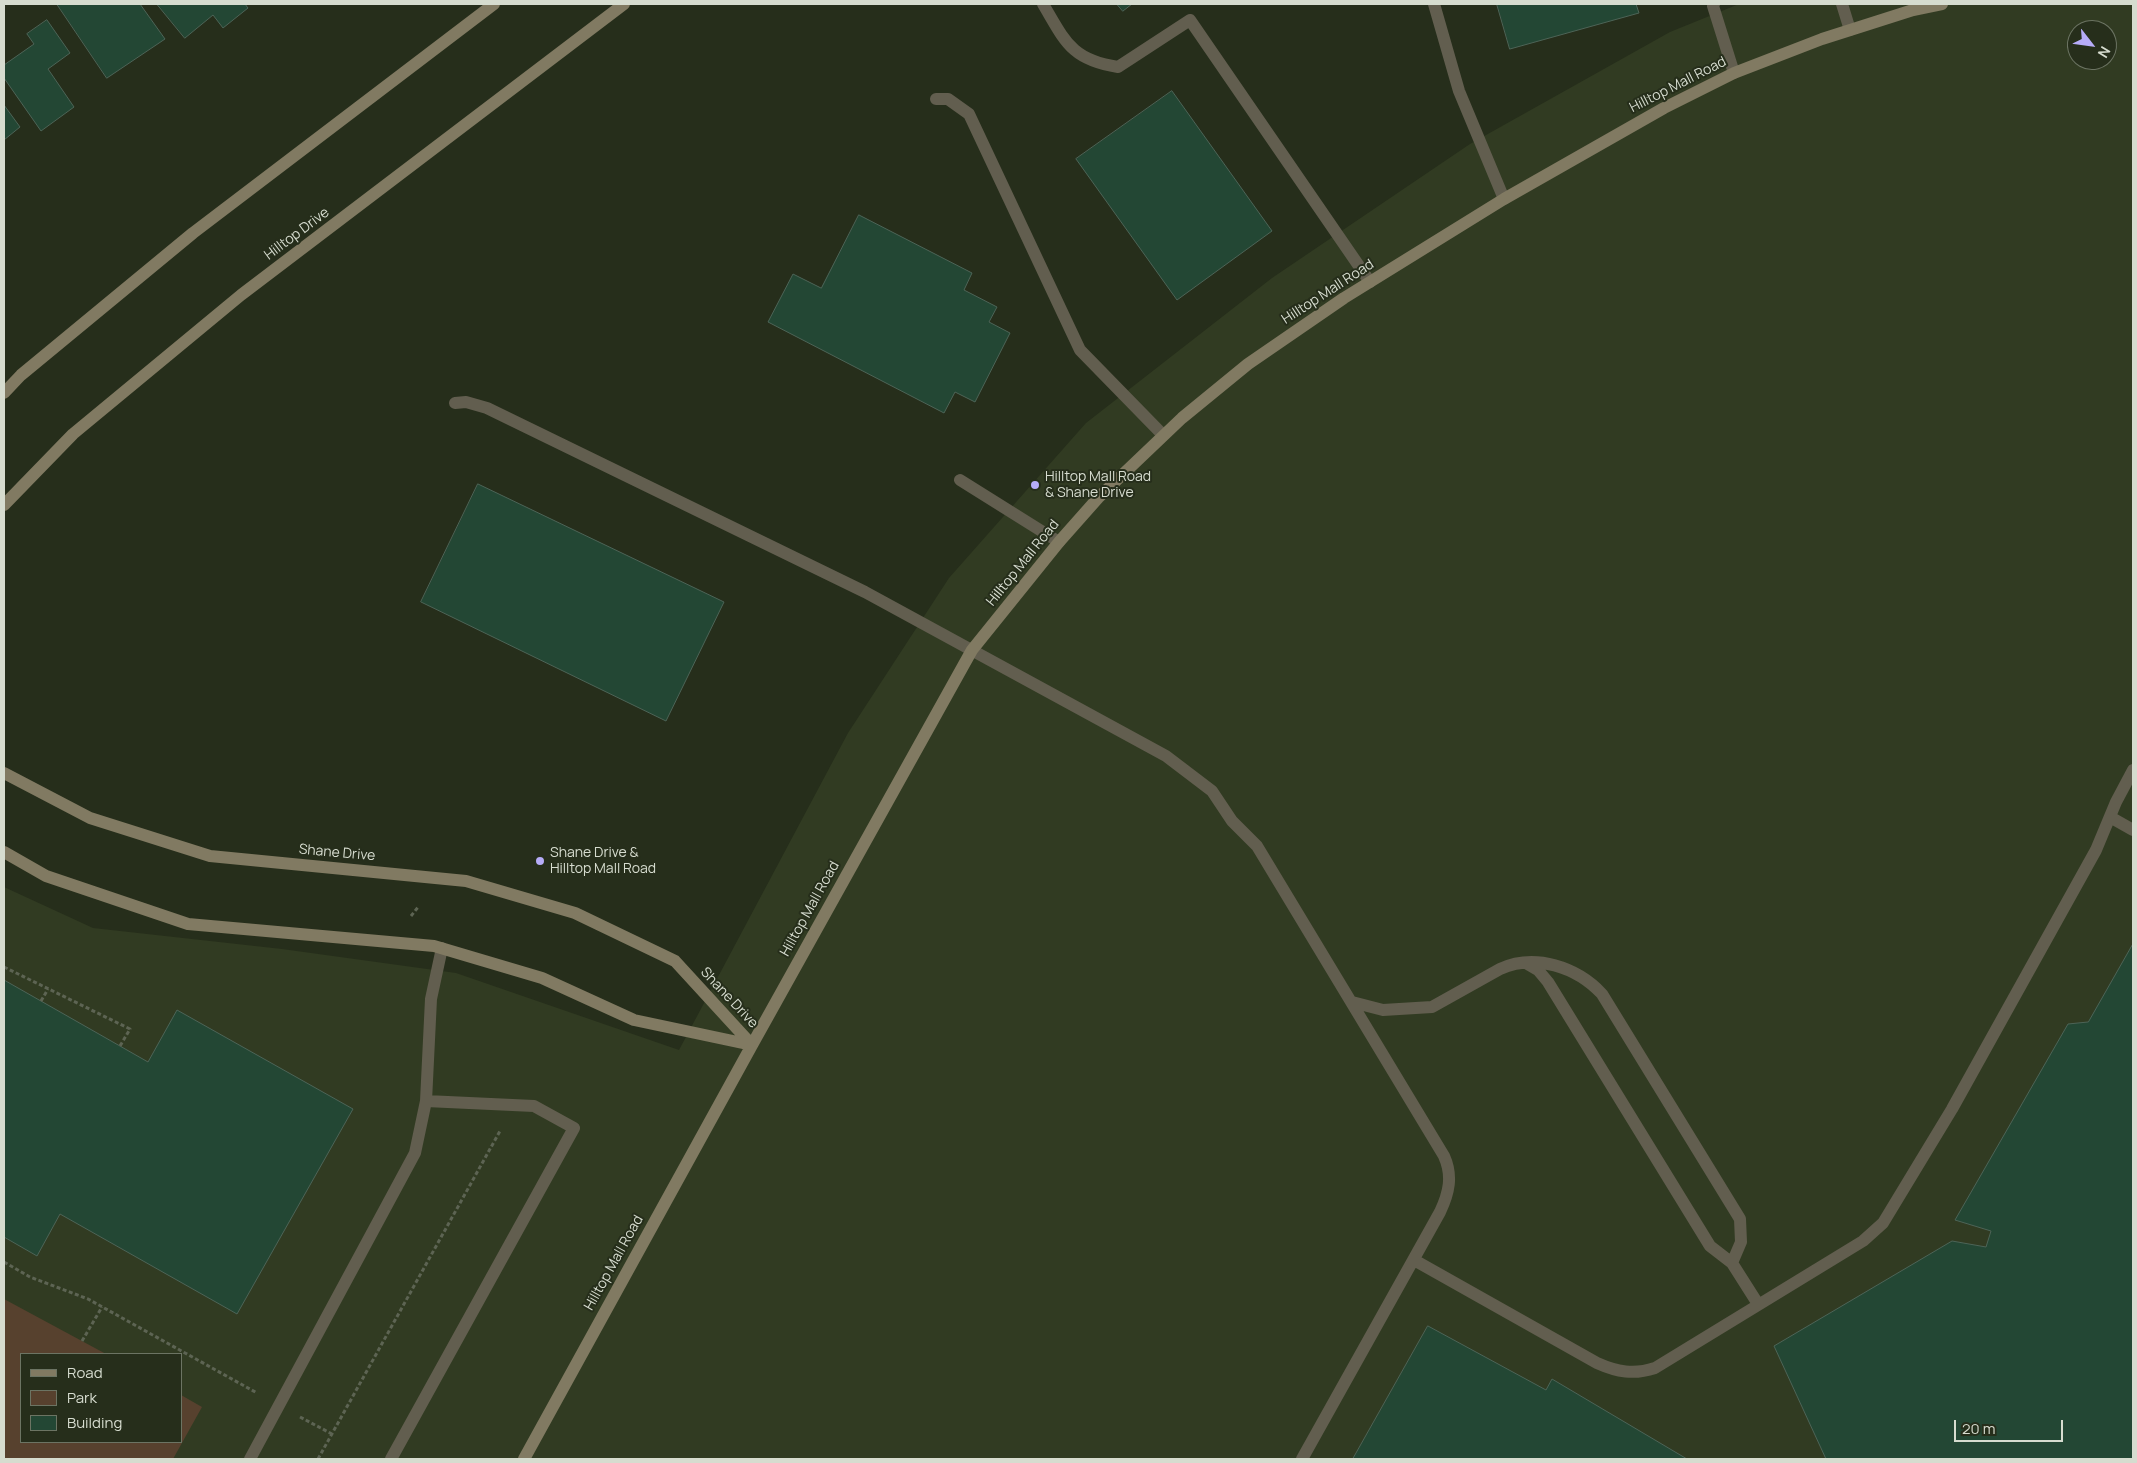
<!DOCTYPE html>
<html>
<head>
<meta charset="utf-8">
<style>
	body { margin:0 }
	#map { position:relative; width:2137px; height:1463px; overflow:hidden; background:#262e1b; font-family:Manrope,sans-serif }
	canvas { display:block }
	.frame { position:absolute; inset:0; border:5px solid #d6dccf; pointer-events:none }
	.legend { position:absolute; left:20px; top:1353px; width:162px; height:90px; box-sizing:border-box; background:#262e1b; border:1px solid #6c7463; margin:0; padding:6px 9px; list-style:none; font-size:15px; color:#d6dccf }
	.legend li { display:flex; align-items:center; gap:10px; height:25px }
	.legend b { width:25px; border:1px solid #6c7463 }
	.north { position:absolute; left:2067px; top:20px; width:50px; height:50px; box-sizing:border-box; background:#262e1b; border:1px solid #6c7463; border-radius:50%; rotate:120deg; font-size:14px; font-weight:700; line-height:20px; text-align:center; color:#d6dccf }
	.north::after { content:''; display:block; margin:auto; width:18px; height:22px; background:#b6acf8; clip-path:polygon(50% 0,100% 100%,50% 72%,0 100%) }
	.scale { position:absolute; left:1954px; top:1420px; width:109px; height:22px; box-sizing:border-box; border:2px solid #d6dccf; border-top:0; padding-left:6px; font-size:15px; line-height:18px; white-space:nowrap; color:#d6dccf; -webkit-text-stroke:4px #262e1b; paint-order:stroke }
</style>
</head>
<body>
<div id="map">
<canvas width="2137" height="1463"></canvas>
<div class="frame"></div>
<ul class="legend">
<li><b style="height:6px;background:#817a62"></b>Road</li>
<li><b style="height:14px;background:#57412e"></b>Park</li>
<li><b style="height:14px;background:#234734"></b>Building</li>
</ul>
<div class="north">N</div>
<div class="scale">20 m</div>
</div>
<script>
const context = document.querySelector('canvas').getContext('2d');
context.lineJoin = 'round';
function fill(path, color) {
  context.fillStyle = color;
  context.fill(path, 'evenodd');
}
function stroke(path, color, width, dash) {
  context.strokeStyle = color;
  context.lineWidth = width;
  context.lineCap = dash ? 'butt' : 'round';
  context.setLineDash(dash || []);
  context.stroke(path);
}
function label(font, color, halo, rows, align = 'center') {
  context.font = font + ' Manrope,sans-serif';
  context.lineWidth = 4;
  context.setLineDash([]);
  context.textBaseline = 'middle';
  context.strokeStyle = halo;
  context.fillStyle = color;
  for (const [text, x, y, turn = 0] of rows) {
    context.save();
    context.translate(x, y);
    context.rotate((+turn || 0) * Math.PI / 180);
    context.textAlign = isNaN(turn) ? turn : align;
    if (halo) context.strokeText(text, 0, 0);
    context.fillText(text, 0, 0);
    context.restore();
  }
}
fill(new Path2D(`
	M1739 4H2133V1459H4V887L93 928 282 949 456 973 679 1050 848 733 949 578 1086 423 1272 278 1470 144 1670 32ZM2077 30H2107V60H2077ZM21 1354H181V1442H21Z`), '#313b22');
fill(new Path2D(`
	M4 1299 106 1354H21V1442H181V1395L202 1407 173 1459H4Z`), '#57412e');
const building = new Path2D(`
	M57 4H140L165 39 107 78Z
	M157 4H245L248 8 223 28 213 15 185 38Z
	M1117 4H1132L1123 11Z
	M1497 4H1636L1639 13 1510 49Z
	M47 20 70 53 48 69 74 107 41 131 4 78V65L34 44 27 34Z
	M1172 91 1272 231 1177 300 1076 159Z
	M4 105 20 127 4 140Z
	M859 215 972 273 964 290 997 307 989 322 1010 333 975 402 955 392 944 413 768 322 793 274 821 288Z
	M478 484 724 602 666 721 421 602Z
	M2133 944V1459H1826L1774 1346 1952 1241 1986 1247 1991 1231 1955 1220 2068 1024 2088 1022Z
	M4 980 148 1062 177 1010 353 1109 237 1314 60 1214 37 1256 4 1237Z
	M1428 1326 1546 1390 1552 1379 1687 1459H1353Z`);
fill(building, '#234734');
stroke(building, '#4d6457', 1);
stroke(new Path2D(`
	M411 916 419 906
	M4 967 130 1029 120 1046
	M41 1001 48 989
	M4 1262 30 1277 88 1299 257 1393
	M82 1341 102 1307
	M300 1417 332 1434
	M318 1459 500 1131`), '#5d6453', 3, [4, 2.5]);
stroke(new Path2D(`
	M1043 4C1065 41 1071 60 1118 67L1190 20 1370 282
	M1434 4 1459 91 1504 199
	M1714 4 1713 6 1734 73
	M1842 4 1850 30
	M936 99H948L969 114 1080 350 1163 435
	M455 403 466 402 487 408 865 592 1166 756 1212 791 1232 821 1257 846 1444 1156C1453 1176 1449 1193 1440 1212L1302 1459
	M960 480 1059 542
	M2110 817 2133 830
	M1526 963 1538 970 1548 982 1710 1246 1732 1263 1758 1304
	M1352 1002 1383 1010 1432 1007 1500 969C1535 953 1577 967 1602 994L1740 1219 1741 1242 1732 1263
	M1414 1260 1597 1363C1617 1372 1634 1375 1655 1368L1863 1241 1883 1223 1952 1109 2096 850 2116 802 2133 770
	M250 1459 415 1153 426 1101 431 999 442 948
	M391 1459 574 1128 534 1106 426 1101`), '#625e4f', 12);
stroke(new Path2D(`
	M4 393 21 375 193 233 494 4
	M4 505 73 434 241 295 624 4
	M4 773 90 818 210 856 466 881 575 913 675 961 752 1045
	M4 852 46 876 188 924 434 946 542 978 634 1020 752 1045
	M524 1459 752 1045 972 650 1059 542 1098 498 1182 418 1248 364 1344 298 1504 199 1664 108 1734 73 1822 39 1913 10 1942 4`), '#817a62', 12);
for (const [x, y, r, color] of [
	[1035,485,5,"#b6acf8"],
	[540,861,5,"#b6acf8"]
]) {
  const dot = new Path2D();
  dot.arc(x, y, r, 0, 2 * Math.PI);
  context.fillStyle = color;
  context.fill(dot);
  stroke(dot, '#262e1b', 2);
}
label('14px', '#d6dccf', '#262e1b', [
	["Hilltop Mall Road",1678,85,-27],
	["Hilltop Drive",297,234,-37],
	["Hilltop Mall Road",1328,292,-33],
	["Hilltop Mall Road",1023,563,-51],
	["Shane Drive",337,853,5],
	["Hilltop Mall Road",810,909,-61],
	["Shane Drive",729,998,47],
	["Hilltop Mall Road",614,1263,-61]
]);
label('14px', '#d6dccf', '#262e1b', [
	["Hilltop Mall Road",1045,477],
	["& Shane Drive",1045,493],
	["Shane Drive &",550,853],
	["Hilltop Mall Road",550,869]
], 'left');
</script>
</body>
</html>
